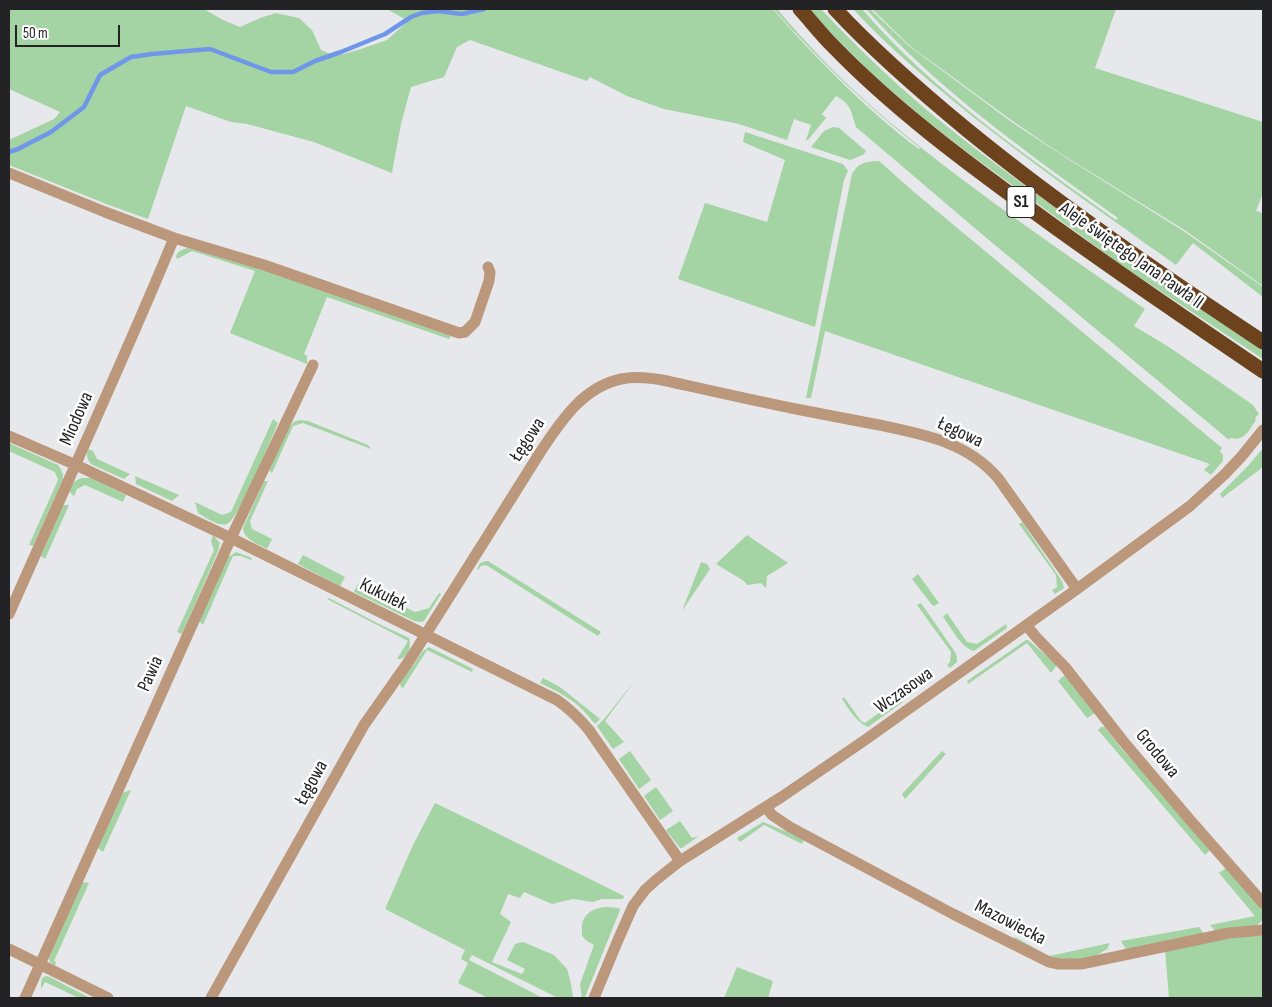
<!DOCTYPE html>
<html>
<head>
<meta charset="utf-8">
<style>
	body { margin:0 }
	#map { position:relative; width:1272px; height:1007px; overflow:hidden; background:#e7e8eb; font-family:"Sofia Sans Condensed",sans-serif }
	canvas { display:block }
	.frame { position:absolute; inset:0; border:10px solid #232325; pointer-events:none }
	.scale { position:absolute; left:15px; top:25px; width:105px; height:22px; box-sizing:border-box; border:2px solid #232325; border-top:0; padding-left:6px; font-size:15px; line-height:18px; white-space:nowrap; color:#232325; -webkit-text-stroke:4px #fff; paint-order:stroke }
</style>
</head>
<body>
<div id="map">
<canvas width="1272" height="1007"></canvas>
<div class="frame"></div>
<div class="scale">50 m</div>
</div>
<script>
const context = document.querySelector('canvas').getContext('2d');
context.lineJoin = 'round';
function fill(path, color) {
  context.fillStyle = color;
  context.fill(path, 'evenodd');
}
function stroke(path, color, width, dash) {
  context.strokeStyle = color;
  context.lineWidth = width;
  context.lineCap = dash ? 'butt' : 'round';
  context.setLineDash(dash || []);
  context.stroke(path);
}
function label(font, color, halo, rows, align = 'center') {
  context.font = font + ' "Sofia Sans Condensed",sans-serif';
  context.lineWidth = 5;
  context.setLineDash([]);
  context.textBaseline = 'middle';
  context.strokeStyle = halo;
  context.fillStyle = color;
  for (const [text, x, y, turn = 0] of rows) {
    context.save();
    context.translate(x, y);
    context.rotate((+turn || 0) * Math.PI / 180);
    context.textAlign = isNaN(turn) ? turn : align;
    if (halo) context.strokeText(text, 0, 0);
    context.fillText(text, 0, 0);
    context.restore();
  }
}
fill(new Path2D(`
	M9 9H204L223 20 240 27 260 18 276 13 299 18 312 30 321 50 336 56 358 50 387 40 408 21 387 9H773C803 44 835 77 869 108 885 122 902 137 919 149L920 148C866 105 819 61 774 9H777C810 48 846 85 886 119 968 188 1057 248 1145 309L1134 326 1169 347 1253 405 1259 414 1255 418 1256 420C1249 430 1245 442 1230 438L1229 440 977 230 856 127C851 111 851 104 836 96L822 114 826 118 808 140H806L811 125 794 119 787 140 739 124 664 109 627 96 590 77 587 81 470 40 457 47 444 77 411 87 401 124 392 173 314 142 247 124 231 122 186 106 148 219 109 205 9 165V140L54 119 60 112 9 89Z
	M809 9H821C855 45 890 79 928 111 969 145 1012 176 1054 207 1123 257 1193 304 1263 351V359L1124 267 967 152 923 118 872 74 829 31Z
	M853 9H862C934 93 1027 156 1116 220L1118 218C1029 154 939 91 866 9H870L909 46 1013 123 1057 152 1185 232 1263 287V297L1193 243 1176 265C1107 216 1038 168 972 116 931 83 889 48 853 9Z
	M872 9H1116L1095 68 1263 122V193L1256 211 1263 213V286L1186 231 1058 152 1014 122 910 46Z
	M833 127 839 128 866 151 863 155 850 160 811 147 824 131Z
	M745 132 843 164 848 171 844 180 815 327 678 279 705 203 767 222 785 160 743 142Z
	M879 161 914 192 1222 448 1220 451 1223 455V461L1211 475 1204 470 1210 464 825 331 811 398H806L852 174C859 162 865 162 879 161Z
	M188 248 242 263 451 336 449 339 327 297 304 354 307 356V364L230 333 255 271 192 251 177 259 176 256C178 251 183 249 188 248Z
	M273 419 278 423C271 439 239 519 227 524 218 527 205 517 198 513L195 502 222 515 231 512Z
	M299 420 308 421 368 445 371 449 303 423 293 426 272 473 268 469 289 427 294 422Z
	M9 443 58 465C61 470 64 473 63 479L33 546 29 545 58 480 55 472 9 451Z
	M1263 448V467L1222 498 1220 494 1248 466Z
	M88 449 93 451 97 459 130 474 124 479 93 465C87 461 86 456 88 449Z
	M135 476 179 495 172 501 136 484Z
	M82 478H91L126 495 123 502 85 485 77 489 74 496 69 491C73 484 74 480 82 478Z
	M264 481H268L250 521 252 529 272 539 267 549C257 543 244 540 243 528Z
	M63 505H69L45 559 41 556Z
	M1022 522 1062 581 1064 588 1055 594 1052 590 1057 587 1056 575 1019 524Z
	M213 535 220 543 218 551 182 634 177 632 214 550 211 541Z
	M747 535 788 563 767 576 766 588 761 583 747 585 744 581 716 564Z
	M236 552 252 558 251 560 241 556H233L203 625 199 621 228 556H230Z
	M303 555 345 577 340 586 298 564Z
	M486 561H488L601 632 598 636 486 565 481 566 478 570 477 569 480 563Z
	M701 562 707 564 710 569 682 611Z
	M918 574 939 603 934 606 932 605 912 579Z
	M358 584 415 612 429 608 439 593 441 594 424 621 422 622 414 621 354 592Z
	M329 598 381 625 409 638C412 647 408 660 397 659L408 641 327 599Z
	M921 603 955 652 957 657V662L950 668 947 665 950 662 951 652 917 605Z
	M947 613 967 642 977 644 1006 624 1007 628 974 651C961 648 951 627 943 617Z
	M1026 640H1028L1056 664V666L1051 673 1027 643 968 684 967 681Z
	M429 647 473 669 472 672 427 650 403 688 401 687 400 683 412 666H413L422 652Z
	M1065 675 1095 713 1087 718 1058 681Z
	M543 678 560 687 600 719 595 724C577 701 565 695 540 683Z
	M636 679 605 721 624 742 613 749 597 726 605 718Z
	M844 697 861 721 865 723 900 698 903 702 868 727C856 722 849 709 842 699Z
	M1101 727H1105L1120 747 1155 785 1210 850 1205 855 1098 730Z
	M630 751 651 780 639 789 619 759Z
	M942 751 946 754 905 799 902 794Z
	M656 787 673 811 660 820 644 796Z
	M131 790 103 852 98 848 122 793Z
	M435 803C498 833 561 865 624 896L623 899H602L593 902 573 899 552 904 524 892 520 898 508 894 500 914 511 922 492 962 522 974 525 969 507 960 515 944 523 942 554 955 567 969 571 984 573 998H558L472 955 469 960 543 998H488L458 983 468 963 461 959 465 950 385 909 413 845Z
	M680 821 692 838 699 836 682 848H680L666 830Z
	M763 822 795 835 804 840 802 844 764 825 740 842 737 838Z
	M1226 868C1233 876 1260 901 1263 910 1265 918 1262 923 1255 926L1216 932 1210 925 1255 916 1219 873Z
	M82 882 89 883 54 961 56 962 55 966 50 962 49 958Z
	M606 907 619 908 620 910 585 997 582 998 580 984 594 945C591 943 586 941 584 938 581 935 582 934 582 930 581 915 592 908 606 907Z
	M1199 927 1205 935 1127 951 1121 941Z
	M1250 935 1263 936V998H1169L1165 950 1204 943Z
	M1015 937 1049 956 1110 943 1107 949 1097 955 1085 959H1052L1015 941Z
	M737 967 773 981 768 998H724Z
	M46 976 50 977 90 998H79L45 982 41 989V983L42 978Z`), '#a4d3a4');
stroke(new Path2D(`
	M9 152 18 149 51 132 84 107 100 75 131 57 152 54 210 49 271 72H293L315 61 341 52 385 34 411 17 422 13 438 11 462 14 484 9`), '#7096e9', 4.5);
stroke(new Path2D(`
	M9 173 105 212 174 238
	M9 436 76 465 231 538 557 700C570 709 579 718 589 730L680 861
	M9 614C64 489 122 364 174 238L264 265 459 333 465 332 475 322 489 281 490 272 488 267
	M1027 626 1036 637 1065 667 1123 741 1191 821 1263 903
	M766 807 772 815 790 827 953 914 1049 962 1059 964H1081L1229 933 1263 930
	M9 949 108 998
	M25 998 231 538 313 365
	M211 998 364 725 409 661 541 451C561 421 583 387 621 379 636 376 652 378 667 381 712 391 756 401 801 410 827 415 853 420 879 425 923 434 967 442 998 478L1077 589
	M594 998 618 940 633 906 645 890 656 880 680 861 783 796 865 740 1077 589 1190 506 1225 474 1241 457 1263 430`), '#bb977b', 11);
stroke(new Path2D(`
	M800 9C811 21 821 34 833 46 893 108 963 160 1033 211 1109 267 1186 319 1263 371
	M835 9C875 52 920 91 966 129 1060 206 1162 275 1263 342`), '#6d431e', 15);
for (const [x, y, w] of [
	[1021,202,28]
]) {
  const box = new Path2D();
  box.roundRect(x - w / 2, y - 15.5, w, 31, 4);
  context.fillStyle = '#fff';
  context.fill(box);
  stroke(box, '#232325', 1);
}
label('bold 18px', '#232325', null, [
	["S1",1021,202]
]);
label('19px', '#232325', '#fff', [
	["Aleje świętego Jana Pawła II",1131,256,35],
	["Miodowa",77,419,-66],
	["Łęgowa",960,433,25],
	["Łęgowa",528,440,-57],
	["Kukułek",383,595,27],
	["Pawia",151,674,-66],
	["Wczasowa",904,691,-35],
	["Grodowa",1157,754,50],
	["Łęgowa",312,783,-61],
	["Mazowiecka",1010,923,27]
]);
</script>
</body>
</html>
